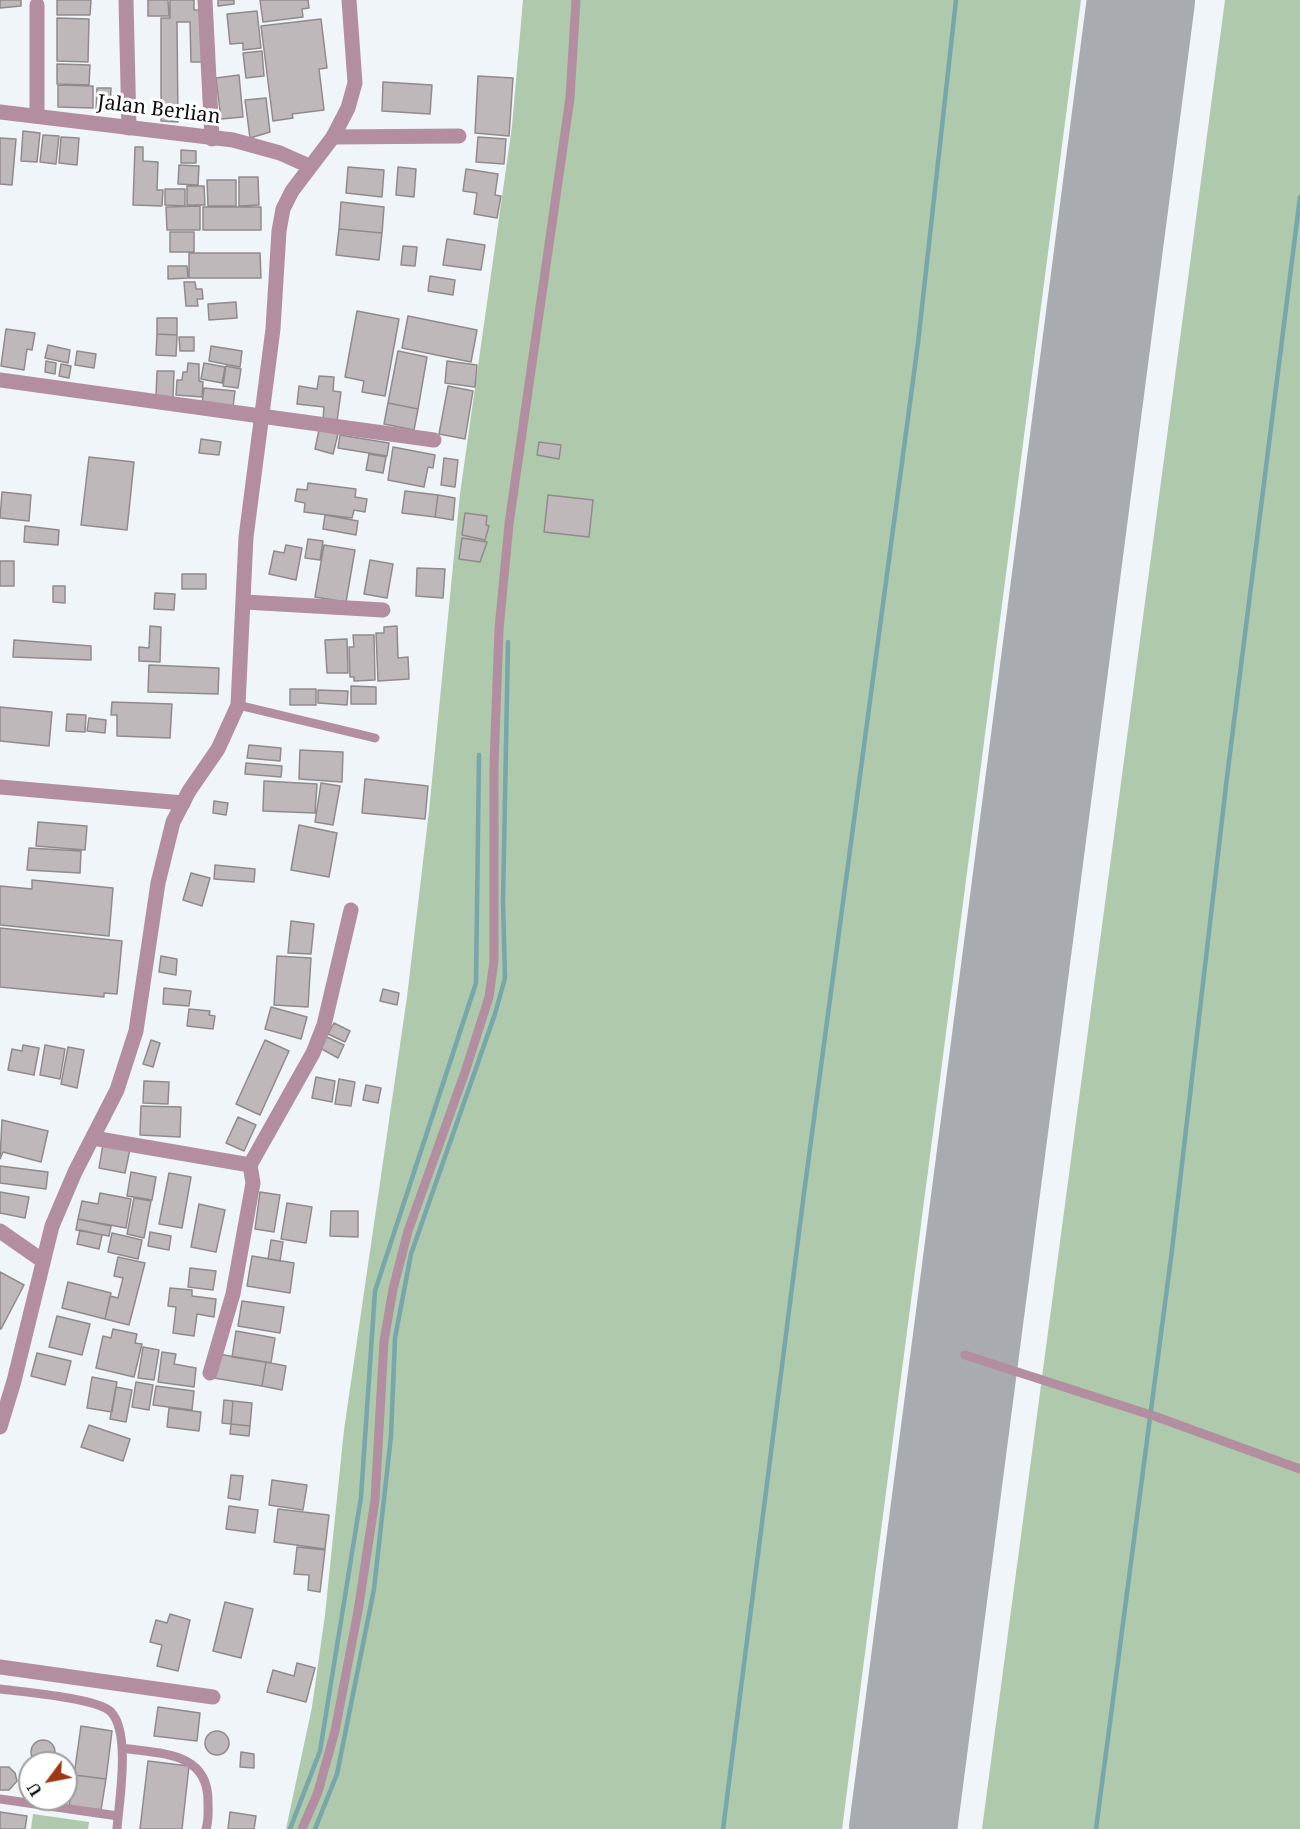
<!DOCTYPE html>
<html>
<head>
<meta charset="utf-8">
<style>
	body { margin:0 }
	#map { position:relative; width:1300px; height:1829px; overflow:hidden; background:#eff5f9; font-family:"Noto Serif",serif }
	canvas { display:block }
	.north { position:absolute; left:18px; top:1751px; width:60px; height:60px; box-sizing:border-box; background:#fff; border:2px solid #9e9e9f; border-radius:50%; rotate:238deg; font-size:16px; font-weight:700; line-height:24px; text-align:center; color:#0c0d0f }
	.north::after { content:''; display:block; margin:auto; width:21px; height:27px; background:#9e3713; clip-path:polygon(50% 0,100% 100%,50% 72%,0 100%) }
</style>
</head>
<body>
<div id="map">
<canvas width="1300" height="1829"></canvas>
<div class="north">U</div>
</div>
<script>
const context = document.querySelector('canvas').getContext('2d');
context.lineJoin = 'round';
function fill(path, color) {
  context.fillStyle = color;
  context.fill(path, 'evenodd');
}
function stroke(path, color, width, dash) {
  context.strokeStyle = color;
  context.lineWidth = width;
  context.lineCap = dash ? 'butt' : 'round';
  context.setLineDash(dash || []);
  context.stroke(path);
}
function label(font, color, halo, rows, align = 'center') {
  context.font = font + ' "Noto Serif",serif';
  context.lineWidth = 6;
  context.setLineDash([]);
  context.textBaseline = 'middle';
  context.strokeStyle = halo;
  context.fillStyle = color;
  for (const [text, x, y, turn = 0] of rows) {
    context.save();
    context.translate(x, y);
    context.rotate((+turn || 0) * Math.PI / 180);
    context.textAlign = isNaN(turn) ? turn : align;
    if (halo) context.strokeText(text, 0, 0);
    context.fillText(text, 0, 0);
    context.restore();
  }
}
fill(new Path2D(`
	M523 0H1081L842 1829H286L312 1707 325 1615 344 1430 407 997 429 811 460 494 512 126Z
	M1225 0H1300V1829H982Z
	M33 1814 89 1822 88 1829H31Z`), '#aec9ac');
stroke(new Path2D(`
	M290 1829 320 1751 361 1497 375 1291 476 983 479 755
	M315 1829 337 1774 374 1589 391 1436 395 1338 411 1254 495 1014 505 978 503 901 508 642
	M723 1829 804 1193 918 343 956 0
	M1096 1829 1172 1250 1227 777 1300 197`), '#77a6ab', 4.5);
stroke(new Path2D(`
	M903 1829 1141 0`), '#a8acb0', 108);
const building = new Path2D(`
	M0 0H21V6L0 8Z
	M57 0H91L90 15H57Z
	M148 0H168L169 16H148Z
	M170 0H194V10H202L203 62H191L190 22H177L178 122 161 121V18H170Z
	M218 0H234V4L218 6Z
	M260 0H308L309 8 302 9 303 17 263 22Z
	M257 11 261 48 243 50V43L230 44 227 14Z
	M57 18 89 19 88 62 57 61Z
	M321 19 327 68 319 69 324 110 292 114 293 118 273 121 261 26Z
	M262 51 264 76 246 78 243 53Z
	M57 64 90 65 89 85 57 84Z
	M239 75 243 117 221 119 216 78Z
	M478 76 513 78 509 136 475 133Z
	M383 82 432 85 430 114 382 111Z
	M58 85 93 86V108L58 107Z
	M97 88H111L110 111H96Z
	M266 98 270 132 250 138 245 100Z
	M23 131 40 133 37 162 21 161Z
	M43 135 59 136 56 164 40 162Z
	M61 137 79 138 77 165 59 163Z
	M478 137 506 139 504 164 476 162Z
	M0 138 16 139 12 185 0 184Z
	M135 147H143V161L158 162 157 190H163L162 206 133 205Z
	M181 150 196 151V163H181Z
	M179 165 199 166 198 185 178 184Z
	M348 167 384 170 382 197 346 193Z
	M398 167 416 169 414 197 396 195Z
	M466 169 498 174 495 195 501 196 497 218 474 214 477 193 463 191Z
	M239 177H258L259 205 239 206Z
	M207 180H236V206H208Z
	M187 186H204L205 205H187Z
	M165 189H185V206L165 205Z
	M341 202 384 207 382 233 339 229Z
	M200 206V230H167L166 207Z
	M203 207H261V230H203Z
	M339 229 382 233 379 260 336 255Z
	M170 232H194V252H170Z
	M447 239 485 245 481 270 443 265Z
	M403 246 417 247 415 266 401 265Z
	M189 253H260L261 278H189Z
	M168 266H187L188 278 168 279Z
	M430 276 455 280 453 295 428 291Z
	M184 282H195L196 289H202L203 299H197L198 306H186Z
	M236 302 237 318 209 320 208 304Z
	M357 311 399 319 385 396 362 392 364 381 345 377Z
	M408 316 477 330 471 362 402 348Z
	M157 318H177V335L157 334Z
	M6 329 35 333 32 350 27 349 24 370 1 366Z
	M157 334 177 335 176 356 156 355Z
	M179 337H194V351H180Z
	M48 345 70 350 68 363 45 358Z
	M211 346 242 351 240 367 209 361Z
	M77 351 96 354 94 368 75 365Z
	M398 351 427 357 418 409 388 403Z
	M46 361 56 363 55 374 45 372Z
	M447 361 477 365 475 387 445 383Z
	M188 363 199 364V381L203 382 202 397 176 395 177 380H182L183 372H187Z
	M204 363 225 367 222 383 201 379Z
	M61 364 71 366 69 378 59 376Z
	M226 366 241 369 238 388 223 386Z
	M157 371H174L173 397H156Z
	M319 376 334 377 333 391 341 392 337 421 323 419 324 407 297 404 299 386 317 389Z
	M448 386 473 391 465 439 439 434Z
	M204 388 235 391 233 407 202 404Z
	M388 403 418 409 414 430 384 424Z
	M319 430 338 434 333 454 315 449Z
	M340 435 389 443 387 456 338 448Z
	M201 439 221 442 219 455 199 453Z
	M539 442 561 445 559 459 537 455Z
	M393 447 435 455 433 468 428 467 424 487 388 480Z
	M369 454 386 457 383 473 366 470Z
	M89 457 134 462 127 530 81 525Z
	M444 458 458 460 455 487 441 485Z
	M308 483 356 489 355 497 367 499 365 512 354 510 352 518 304 512 305 503 295 501 297 489 307 490Z
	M405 491 438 495 435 517 402 513Z
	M2 492 31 495 29 521 0 518Z
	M438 495 455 498 453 520 435 517Z
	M548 495 593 500 589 537 544 532Z
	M465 513 487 516 486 525 489 526 485 540 462 535Z
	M325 515 358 521 356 535 323 529Z
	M25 526 59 530 58 545 24 542Z
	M462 538 487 542 480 562 459 559Z
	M308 539 323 541 320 560 305 558Z
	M286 545 302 548 296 580 269 574 274 551 284 553Z
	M324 545 355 550 346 602 315 597Z
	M370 560 393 564 387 598 364 594Z
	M0 561H14V586H0Z
	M417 568 445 569 443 598 416 596Z
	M182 574H206V589H182Z
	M53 586H65V603L53 602Z
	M155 593 175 594 174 610 154 609Z
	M150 626 161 627 160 662 139 661V647L149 648Z
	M397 626 398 658 408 657 409 679 378 681 376 633H384V627Z
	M353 635H374L375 680 354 681V677H350L349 647H354Z
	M347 639 348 673H327L325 640Z
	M14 640 91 646V660L13 657Z
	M149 665 219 668 218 694 148 692Z
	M351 686 376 687V704H351Z
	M290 689H316V705H290Z
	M318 690 348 691 347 705 318 703Z
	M112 702 172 704 170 738 117 736V715H111Z
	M0 707 52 712 49 746 0 741Z
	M67 714 86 715 85 732 66 731Z
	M89 718 106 720 105 733 87 731Z
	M249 745 281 748 280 761 247 758Z
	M300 750 343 752 342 782 299 779Z
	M246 763 282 766 281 777 245 774Z
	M365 779 428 786 425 819 362 813Z
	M264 781 317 784 315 813 263 811Z
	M321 783 340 786 333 825 315 822Z
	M214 801 228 803 226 815 213 813Z
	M38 822 87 826 85 850 36 846Z
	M299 825 337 833 329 877 291 870Z
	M29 848 81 851 80 873 27 870Z
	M215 865 255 869 254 882 214 879Z
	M191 873 210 878 202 906 183 900Z
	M32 880 113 888 109 936 0 925V886L32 889Z
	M291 921 314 924 311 954 288 953Z
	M0 928 122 941 117 994 104 993V997L0 987Z
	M161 956 177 959 176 975 159 972Z
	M277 956 311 958 308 1007 274 1005Z
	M164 988 191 991 189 1006 163 1004Z
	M383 989 399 993 397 1005 380 1001Z
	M271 1007 307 1017 301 1039 265 1029Z
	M189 1009 210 1011 209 1015 215 1016 213 1029 187 1026Z
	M334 1023 350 1031 345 1042 328 1034Z
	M325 1036 344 1045 338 1058 320 1048Z
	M151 1040 160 1043 153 1067 143 1064Z
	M265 1040 289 1051 260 1115 236 1104Z
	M23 1045 39 1048 34 1075 8 1070 12 1049 22 1051Z
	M45 1045 65 1049 60 1079 40 1075Z
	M68 1047 84 1050 77 1088 61 1084Z
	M316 1077 335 1081 332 1102 312 1098Z
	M339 1079 355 1082 351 1106 335 1104Z
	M144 1081 169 1082 168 1104 143 1103Z
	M366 1085 381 1088 378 1103 363 1100Z
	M141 1106 181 1107 180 1137 140 1135Z
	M238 1117 256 1125 244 1151 226 1143Z
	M2 1120 48 1131 41 1162 3 1152 0 1159Z
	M103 1144 130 1149 125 1173 99 1168Z
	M0 1166 48 1172 46 1189 0 1183Z
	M131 1172 156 1177 152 1200 127 1196Z
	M169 1173 191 1177 182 1228 159 1224Z
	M0 1192 29 1197 25 1218 0 1213Z
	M260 1192 280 1195 274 1232 255 1229Z
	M100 1193 131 1199 126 1228 78 1219 82 1201 98 1204Z
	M134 1198 151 1201 144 1238 127 1234Z
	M287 1203 312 1207 306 1243 281 1239Z
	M199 1204 225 1210 216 1252 191 1247Z
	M331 1211H358V1237L330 1236Z
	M78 1219 111 1226 109 1236 76 1230Z
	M80 1230 102 1235 99 1249 77 1244Z
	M150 1232 171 1236 169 1250 148 1246Z
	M112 1233 142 1240 138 1259 108 1252Z
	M271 1240 283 1242 280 1261 268 1259Z
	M252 1256 294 1263 290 1293 247 1286Z
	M118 1257 145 1263 129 1325 105 1319 110 1296 118 1298 123 1278 114 1276Z
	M190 1268 216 1271 213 1290 188 1287Z
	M0 1272 24 1285 1 1329H0Z
	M68 1282 111 1293 105 1319 62 1308Z
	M170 1288 192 1290V1296L216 1299 214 1317 197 1314 194 1336 173 1333 176 1307 168 1306Z
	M242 1301 284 1307 280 1333 238 1326Z
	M57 1316 90 1324 82 1355 49 1347Z
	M113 1329 137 1334 135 1343 142 1344 134 1377 96 1368 103 1336 111 1338Z
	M236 1331 275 1338 271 1363 232 1357Z
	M143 1347 159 1350 154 1380 138 1378Z
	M162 1352 176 1354 174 1364 196 1368 194 1387 158 1382Z
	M37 1353 71 1361 65 1385 31 1376Z
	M218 1354 266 1362 262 1386 214 1378Z
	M266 1362 286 1366 282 1390 262 1386Z
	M92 1377 117 1382 112 1412 87 1408Z
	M136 1382 153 1385 149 1410 132 1407Z
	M156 1386 194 1391 192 1410 153 1405Z
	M116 1387 132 1390 126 1422 110 1419Z
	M224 1400 233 1401 231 1424 222 1423Z
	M233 1401 252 1403 250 1426 231 1424Z
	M169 1408 201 1412 199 1431 167 1427Z
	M231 1424 250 1426 249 1436 230 1434Z
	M89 1425 130 1439 123 1461 81 1447Z
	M231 1475 243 1476 240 1500 228 1498Z
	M272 1480 307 1485 303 1510 269 1505Z
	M229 1506 258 1510 255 1533 226 1529Z
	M278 1509 329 1515 325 1549 274 1542Z
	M297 1547 325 1550 320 1592 308 1590 309 1575 294 1574Z
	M225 1602 253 1609 241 1658 213 1651Z
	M170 1614 190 1620 178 1671 157 1666 162 1645 150 1642 156 1620 167 1623Z
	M297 1663 315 1668 306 1702 267 1692 273 1670 294 1676Z
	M158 1707 200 1713 197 1741 154 1736Z
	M81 1726 112 1731 106 1779 74 1775Z
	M205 1743a12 12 0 1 1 24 0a12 12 0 1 1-24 0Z
	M31 1752a12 12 0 1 1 24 0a12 12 0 1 1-24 0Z
	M241 1752 254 1754V1768L240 1767Z
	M148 1761 189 1766 182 1829H140Z
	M0 1767H9L15 1773 17 1781 9 1790H0Z
	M74 1775 106 1779 101 1810 69 1806Z
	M0 1812 27 1816 25 1829H0Z
	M230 1812 256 1816 254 1829H228Z`);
fill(building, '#bfb8ba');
stroke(building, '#918a8d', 1.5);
stroke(new Path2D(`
	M238 705 375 738
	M965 1355 1157 1417 1300 1469
	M0 1689C23 1692 97 1698 111 1712 131 1733 119 1801 117 1829
	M122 1748C160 1754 208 1751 208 1801 208 1810 209 1820 206 1829
	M0 1799 118 1816
	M302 1829 318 1792 335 1731 358 1611 375 1500 384 1341 393 1289 408 1231 465 1072 489 997 494 961V765L499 629 509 524 570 98 576 0`), '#b28ea0', 9);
stroke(new Path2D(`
	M126 0 129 128
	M205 0 212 139
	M37 116V5
	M333 137 459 136
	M0 380 434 440
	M245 602 383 610
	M0 787 183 803
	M93 1138 250 1165
	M210 1373 233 1294 253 1183 250 1165 313 1053 324 1025 351 910
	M0 1667 213 1697`), '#b28ea0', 15);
stroke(new Path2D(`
	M0 112 233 140 280 153 309 166
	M0 1231 43 1261
	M0 1427 14 1381 52 1226 75 1172 117 1090 136 1031 158 883 173 822 189 791 218 749 238 705 246 537 273 329 279 231 283 209 292 191 333 137 348 108 355 83 349 0`), '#b28ea0', 15);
label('20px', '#0c0d0f', '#fff', [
	["Jalan Berlian",159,110,7]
]);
</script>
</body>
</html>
